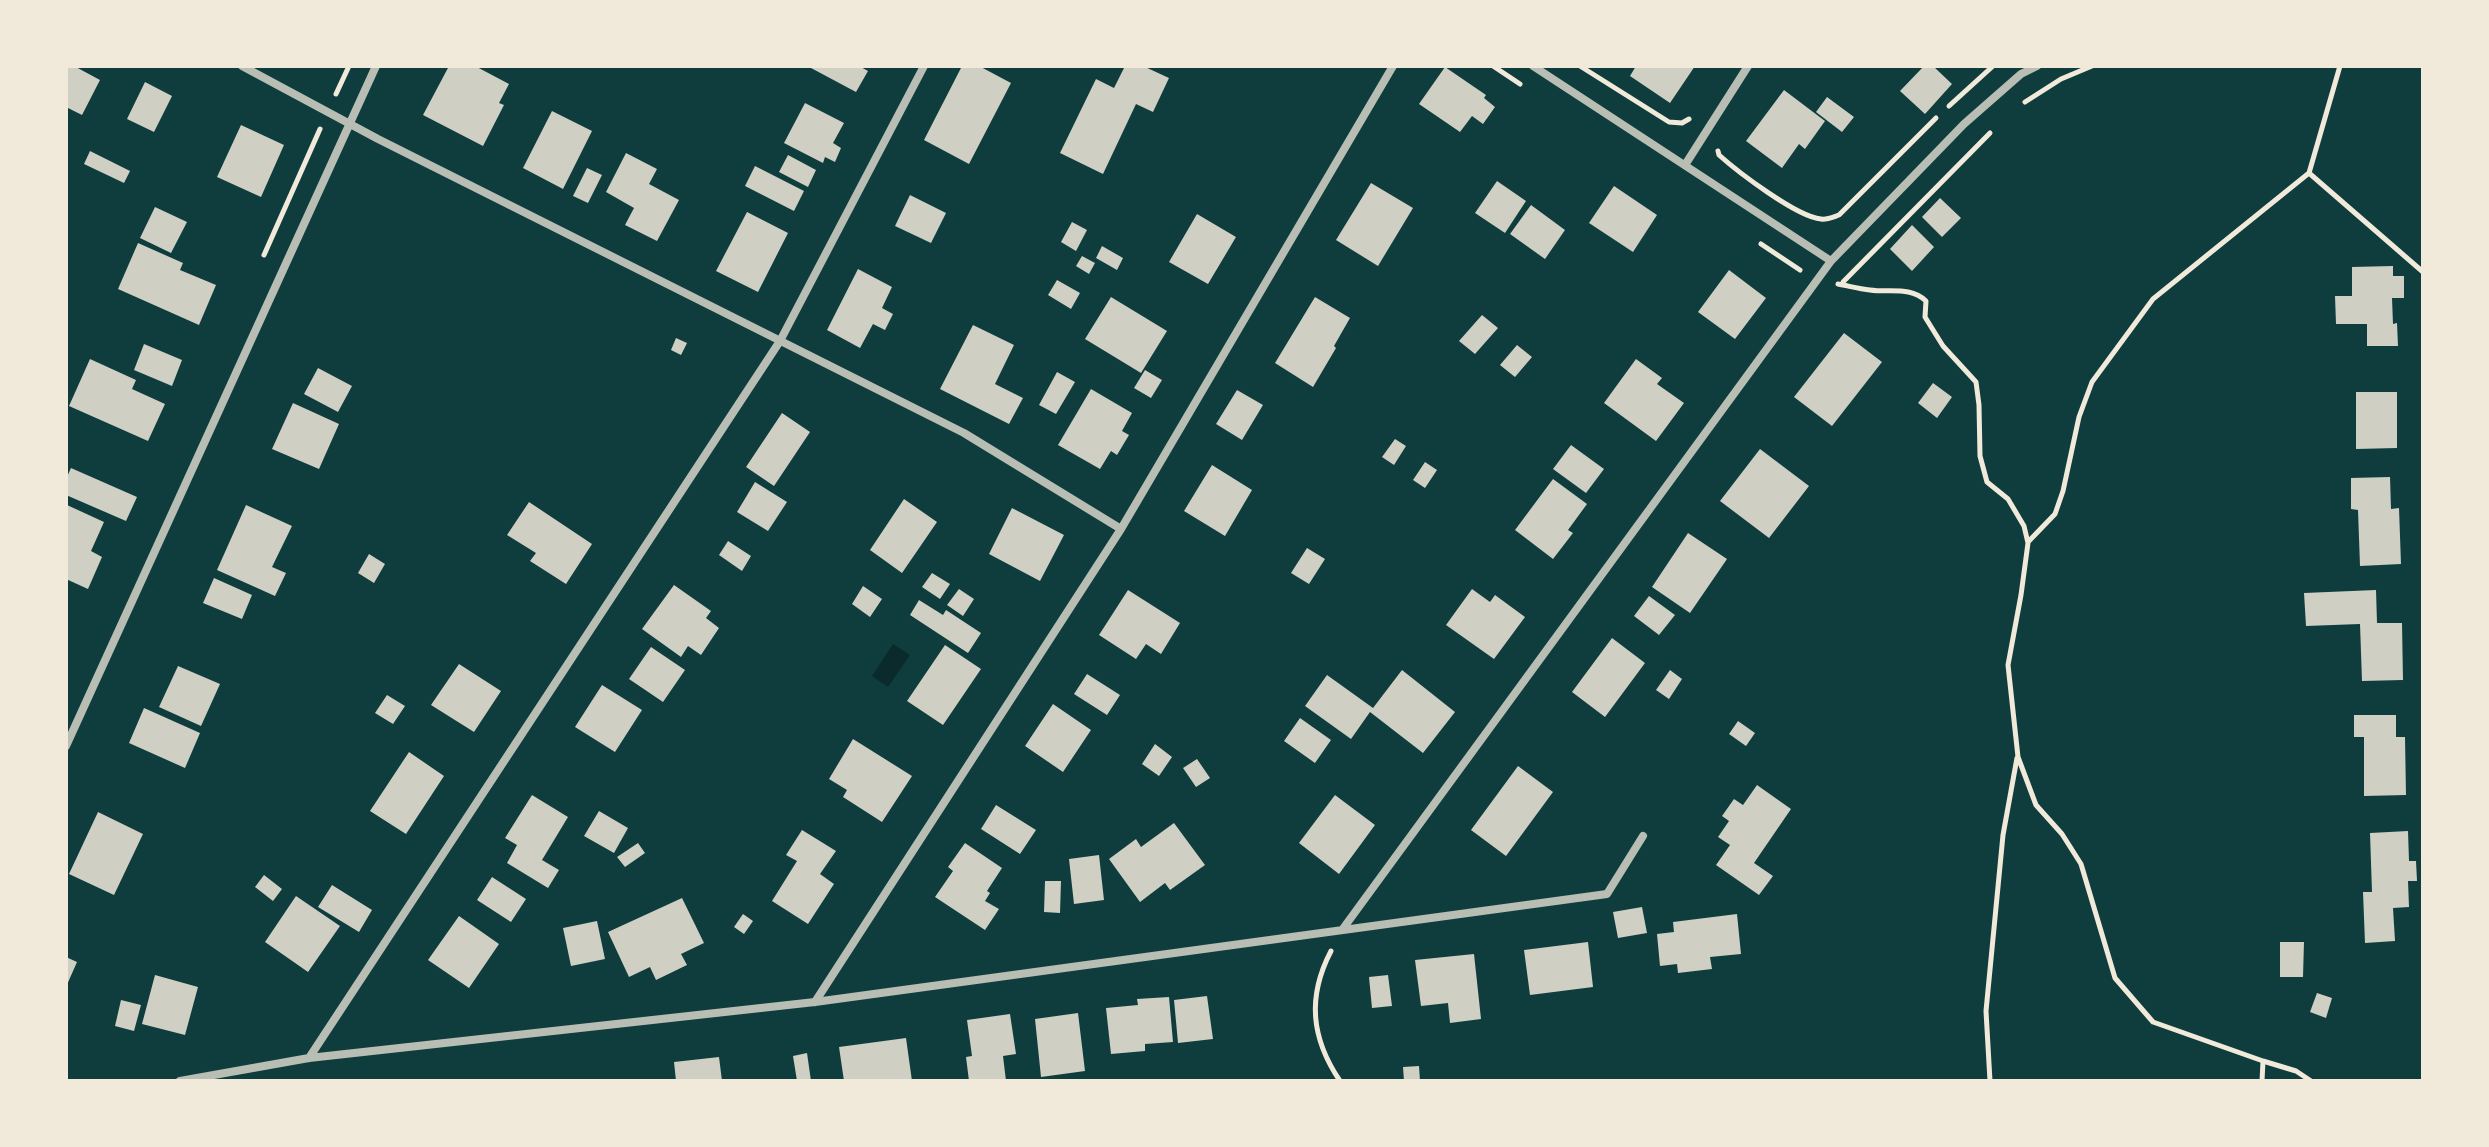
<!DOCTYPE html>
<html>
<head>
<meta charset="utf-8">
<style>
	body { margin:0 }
	#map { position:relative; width:2489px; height:1147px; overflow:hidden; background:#0f3d3e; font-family:"Source Sans 3",sans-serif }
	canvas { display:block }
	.frame { position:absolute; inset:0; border:68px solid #f1e9da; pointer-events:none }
</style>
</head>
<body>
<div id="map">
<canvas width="2489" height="1147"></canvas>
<div class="frame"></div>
</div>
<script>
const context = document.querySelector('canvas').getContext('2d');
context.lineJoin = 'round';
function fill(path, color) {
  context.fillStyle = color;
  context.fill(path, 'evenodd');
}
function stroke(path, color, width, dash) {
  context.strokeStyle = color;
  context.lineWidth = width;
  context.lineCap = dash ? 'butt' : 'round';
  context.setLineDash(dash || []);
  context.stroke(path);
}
fill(new Path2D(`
	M893 644 910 655 888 687 872 676Z`), '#0a2a2b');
fill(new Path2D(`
	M66 66H74L100 80 82 115 66 107Z
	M449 66H475L509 84 499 103 504 105 483 146 423 115Z
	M812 66H859L868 71 856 92 811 68Z
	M962 66H979L1011 83 969 164 924 140Z
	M1125 66H1143L1169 78 1153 112 1136 104 1103 174 1060 153 1096 79 1114 88Z
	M1636 66H1695L1670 103 1630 76Z
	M1924 66H1933L1952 84 1925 114 1900 91Z
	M1445 67 1486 95 1484 98 1495 107 1483 124 1472 116 1460 132 1419 104Z
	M145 82 172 96 154 132 127 119Z
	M1784 90 1825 121 1805 149 1799 144 1782 168 1746 141Z
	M1827 97 1854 117 1842 132 1816 112Z
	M805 103 844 123 833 143 841 148 835 162 825 157 823 163 784 143Z
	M552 111 592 131 563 189 523 168Z
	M241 125 284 145 261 197 217 177Z
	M90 151 130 171 124 183 84 164Z
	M626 153 657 169 649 184 679 200 657 241 625 225 634 208 606 192Z
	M788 155 816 170 808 187 779 172Z
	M755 166 804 191 794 211 745 186Z
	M587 168 602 175 588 203 573 196Z
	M1497 181 1526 201 1505 233 1475 213Z
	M1371 183 1413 208 1378 266 1336 240Z
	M1614 186 1657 215 1633 252 1589 223Z
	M910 195 946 213 931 243 895 226Z
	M1940 198 1961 218 1942 237 1922 217Z
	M1531 205 1565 230 1545 259 1510 234Z
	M155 207 187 222 171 253 140 238Z
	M747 212 788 233 758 292 716 271Z
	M1197 214 1236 237 1208 284 1169 262Z
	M1072 222 1087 230 1076 251 1061 242Z
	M1912 225 1934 247 1912 271 1890 249Z
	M138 243 183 263 180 270 216 285 199 325 118 289Z
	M1102 246 1123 258 1117 270 1096 258Z
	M1082 256 1095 263 1089 274 1076 266Z
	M2393 266V276H2404V298H2392L2393 324 2397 323 2398 346H2367V324H2336L2335 296H2352V267Z
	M858 269 892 287 882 308 893 314 885 330 873 324 860 348 827 330Z
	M1729 270 1766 298 1735 339 1698 312Z
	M1057 280 1080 293 1071 309 1048 295Z
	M1111 297 1167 331 1141 373 1085 339Z
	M1315 297 1350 318 1334 346 1336 348 1313 387 1275 363Z
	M1482 315 1498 328 1475 354 1459 341Z
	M973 325 1014 345 995 384 1023 398 1009 424 940 389Z
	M1844 333 1882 362 1832 426 1794 397Z
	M676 338 687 343 681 355 671 350Z
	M144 344 182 360 172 386 134 370Z
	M1517 345 1532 357 1515 377 1500 365Z
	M90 359 136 380 132 389 165 404 148 441 69 406Z
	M1636 359 1662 378 1657 384 1684 403 1656 441 1604 403Z
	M318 368 352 386 338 412 304 394Z
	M1145 370 1162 380 1151 398 1134 388Z
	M1057 372 1075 382 1056 414 1039 405Z
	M1933 383 1952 397 1937 418 1918 403Z
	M1091 389 1132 413 1122 431 1129 435 1117 455 1111 451 1100 469 1058 445Z
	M1237 390 1263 405 1242 440 1216 424Z
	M2356 392H2397V448L2356 449Z
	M293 403 339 424 319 469 272 449Z
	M782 413 810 432 774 486 746 467Z
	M1395 439 1406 446 1394 465 1382 457Z
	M1571 445 1604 469 1586 493 1553 469Z
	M1760 449 1809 486 1769 538 1720 501Z
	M1425 462 1437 470 1425 488 1413 480Z
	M1212 465 1252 490 1225 536 1184 511Z
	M71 468 137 497 126 521 66 495V479Z
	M2390 477 2391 509 2399 508 2401 564 2360 566 2358 510 2351 509V478Z
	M1553 479 1587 504 1568 530 1573 533 1553 559 1515 530Z
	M755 482 787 502 768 531 737 512Z
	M904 499 937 522 902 573 870 550Z
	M529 502 592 544 566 584 530 561 536 553 507 535Z
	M67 505 104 522 91 551 102 557 88 589 66 579Z
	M246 505 292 526 272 567 286 573 275 596 217 570Z
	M1012 508 1064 535 1040 581 989 554Z
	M1688 533 1727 559 1690 613 1652 587Z
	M728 541 751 556 742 571 719 555Z
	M1307 548 1325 559 1309 584 1291 573Z
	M369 554 385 564 374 583 358 573Z
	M932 573 950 584 940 599 922 587Z
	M214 578 252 595 242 619 203 603Z
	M674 585 711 611 706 618 719 628 701 655 688 646 681 657 642 629Z
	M863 586 882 599 870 617 852 604Z
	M959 589 974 599 963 616 947 605Z
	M1472 589 1490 602 1495 595 1525 617 1494 659 1446 625Z
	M1128 590 1180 623 1161 654 1146 644 1136 659 1099 635Z
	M2376 590 2377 623H2402L2403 680 2362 681 2360 624 2306 626 2304 593Z
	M1649 596 1675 615 1659 635 1634 616Z
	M919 600 943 615 946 610 981 633 968 653 910 615Z
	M1612 638 1645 663 1605 717 1572 692Z
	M945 645 981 669 943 725 907 701Z
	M651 647 685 670 663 702 629 679Z
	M459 664 501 691 474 732 431 705Z
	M178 666 220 684 201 726 159 707Z
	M1402 670 1455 712 1423 753 1370 712 1351 739 1305 706 1327 675 1373 708Z
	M1670 670 1682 679 1669 699 1656 690Z
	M1087 674 1120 695 1107 715 1074 694Z
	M602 685 642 710 615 752 575 727Z
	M387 695 405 706 393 724 375 713Z
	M1053 704 1091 730 1063 772 1025 746Z
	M144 708 200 733 185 768 129 743Z
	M2354 715H2396V737H2405L2406 795 2364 796V737H2354Z
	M1300 718 1331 740 1315 763 1284 741Z
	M1738 721 1755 733 1746 746 1729 734Z
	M853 739 912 776 882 822 843 797 847 790 829 779Z
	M1155 744 1172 757 1159 776 1142 764Z
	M409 752 444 776 406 834 370 811Z
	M1197 759 1210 778 1196 787 1183 768Z
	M1518 766 1553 792 1506 856 1471 830Z
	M1757 785 1791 809 1754 863 1773 876 1759 895 1716 865 1730 845 1718 837 1729 821 1722 816 1734 799 1743 805Z
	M532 795 568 817 542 860 559 870 548 888 507 863 517 845 505 838Z
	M1335 795 1375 825 1339 874 1299 843Z
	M996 805 1036 830 1020 854 981 829Z
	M599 811 628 828 614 853 584 836Z
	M98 812 143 834 114 895 69 874Z
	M1174 823 1205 865 1170 890 1165 883 1140 902 1109 859 1136 839 1141 847Z
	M802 830 836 851 820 874 834 884 808 924 772 901 797 861 786 855Z
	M2408 831 2409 861H2416L2417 881H2408L2409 907 2393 908 2395 941 2365 943 2363 892H2372L2370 833Z
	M638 843 645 853 625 867 617 857Z
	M965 843 1002 868 987 891 990 893 985 901 999 909 985 930 935 897 953 871 948 867Z
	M1099 855 1104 900 1074 904 1069 859Z
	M264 875 282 889 273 901 255 887Z
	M492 877 526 899 511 922 477 900Z
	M1045 881H1061L1060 913 1044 912Z
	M332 885 372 910 359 932 318 907Z
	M296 896 340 926 308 972 265 942Z
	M682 898 704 943 681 954 687 965 656 980 650 967 629 977 608 932Z
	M1642 907 1647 933 1618 938 1613 912Z
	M743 914 753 921 744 934 734 927Z
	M1737 914 1741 954 1710 957 1712 969 1678 973 1677 964 1660 966 1657 934 1674 932 1673 922Z
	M459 916 499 944 469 988 428 960Z
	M597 921 605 959 571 966 563 928Z
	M1588 942 1593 987 1530 995 1524 950Z
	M2280 942H2304L2303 977H2280Z
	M1474 954 1481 1019 1450 1023 1448 1003 1421 1006 1415 960Z
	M66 957 77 962 66 987Z
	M155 975 198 987 185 1035 142 1024Z
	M1388 975 1392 1006 1372 1008 1369 977Z
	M2317 993 2332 998 2326 1018 2310 1012Z
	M1207 996 1213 1039 1178 1043 1174 1000Z
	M1169 997 1173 1042 1145 1044V1051L1111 1054 1106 1008 1138 1005 1137 999Z
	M121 1000 141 1005 134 1031 115 1026Z
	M1078 1013 1085 1071 1041 1077 1035 1019Z
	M1010 1014 1016 1054 1003 1056 1006 1081H969L966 1057 972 1056 967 1020Z
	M906 1038 912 1081H844L839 1047Z
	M807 1053 811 1081H797L793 1056Z
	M719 1057 722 1081H676L674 1062Z
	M1419 1066 1420 1081H1404L1403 1067Z`), '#cfcfc3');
stroke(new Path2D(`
	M1493 66 1520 84
	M1580 66 1669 122 1682 123 1689 119
	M336 94 349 66
	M2025 102 2061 79 2092 66
	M1949 106 1993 66
	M1718 151 1719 155C1738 172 1797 217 1821 219 1827 220 1833 217 1839 215L1936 118
	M2309 173 2423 272
	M1761 244 1800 270
	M264 255 320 129
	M1843 282 1990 133
	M1838 284C1849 286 1859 289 1870 290 1890 293 1910 286 1926 301L1925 317 1943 346 1976 382 1979 405 1980 456 1987 482 2008 499 2024 526 2028 543 2021 595 2008 665 2018 757 2036 805 2062 834 2081 864 2115 978 2153 1022 2263 1061 2296 1071 2311 1081
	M2028 542 2055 514 2063 491 2079 417 2092 382 2153 299 2309 173 2340 66
	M1331 951C1307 997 1311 1038 1340 1081
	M1990 1081 1986 1011 2003 835 2017 758
	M2262 1081 2263 1061`), '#f1e9da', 5);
stroke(new Path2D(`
	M242 66 378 139 964 433 1121 529
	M1533 66 1831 261
	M1685 165 1748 66
	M66 746 376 66
	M1342 930 1831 261 1964 124 2021 74 2037 66
	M815 1002 1121 529 1393 66
	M309 1058 780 341 924 66
	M180 1081 309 1058 815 1002 1607 894 1643 836`), '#b8beb3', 8);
</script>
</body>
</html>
